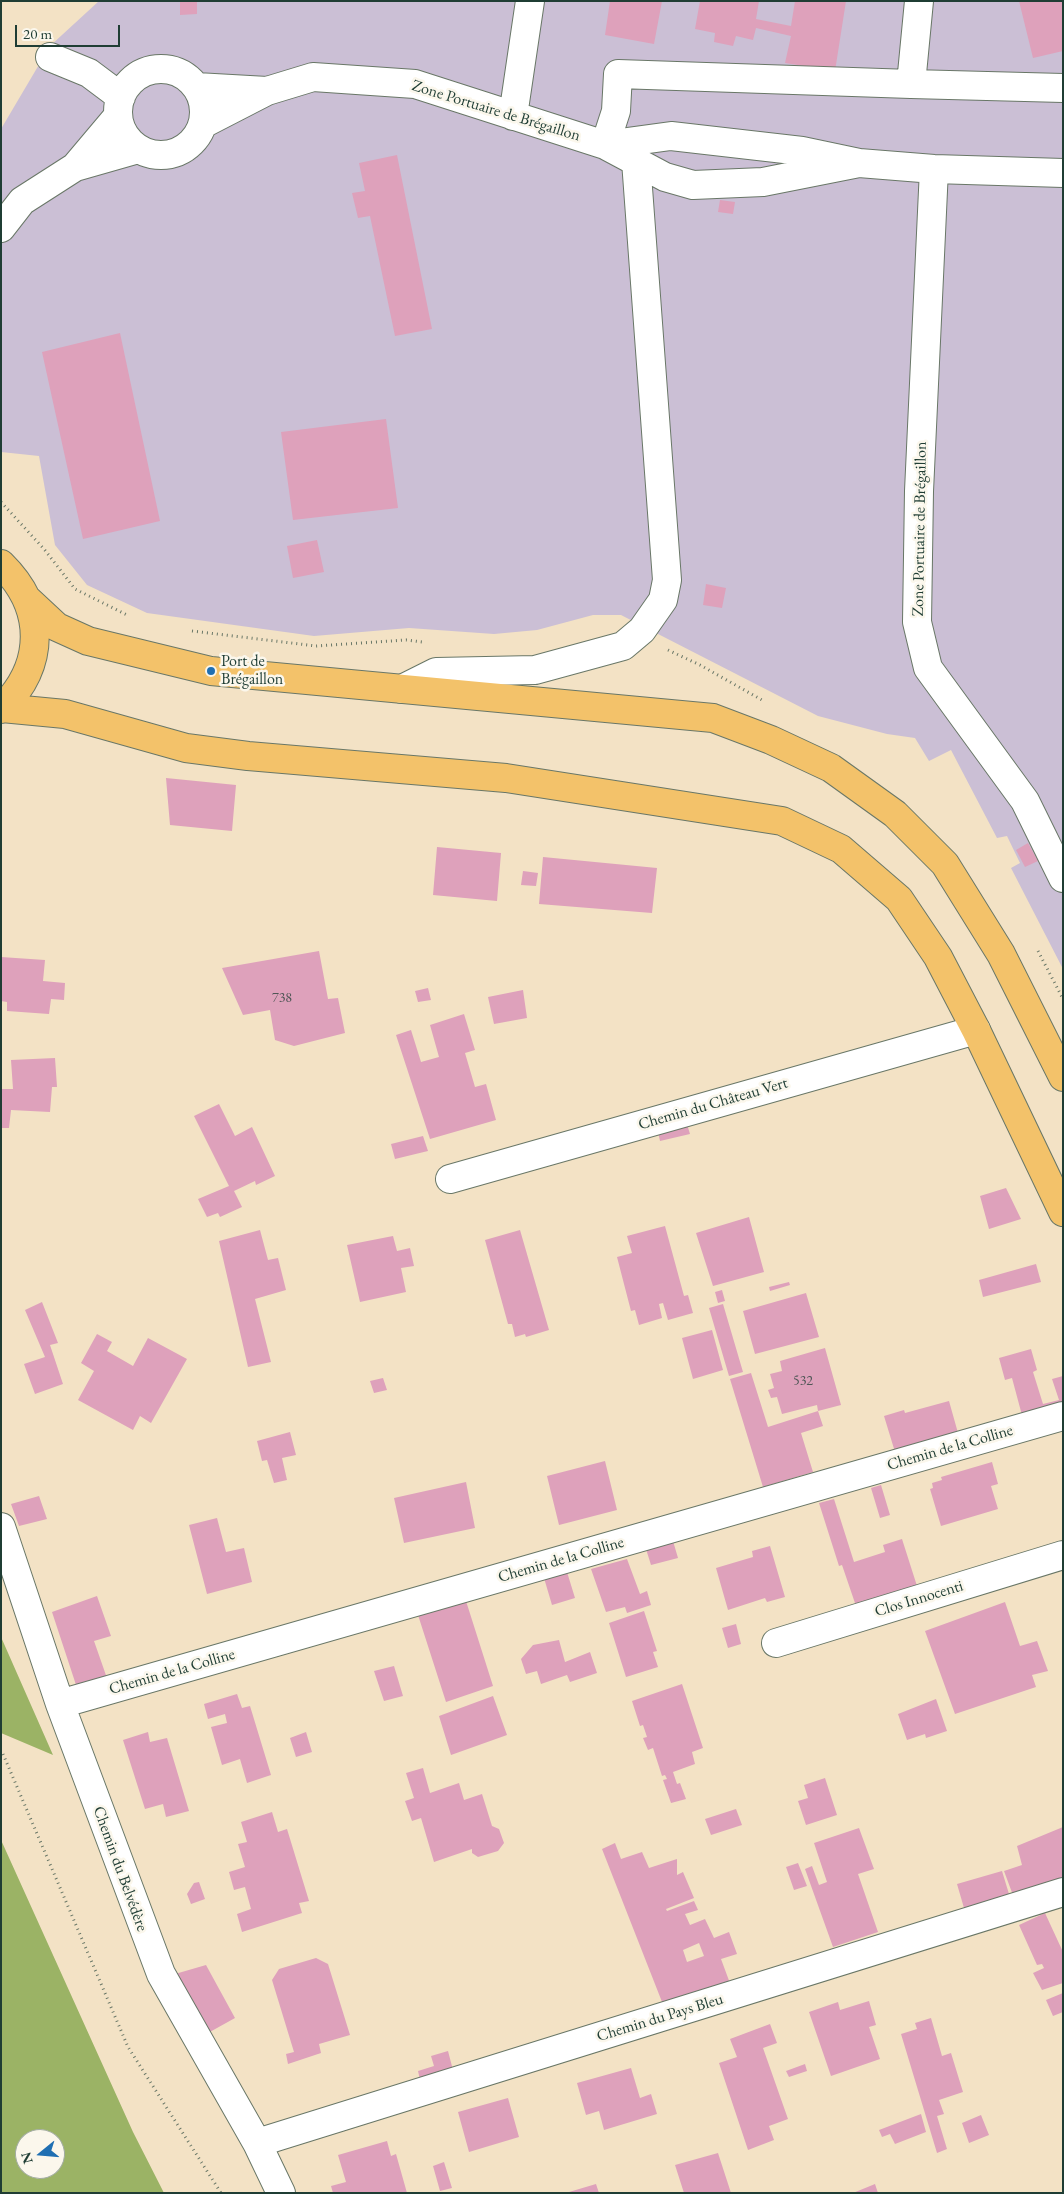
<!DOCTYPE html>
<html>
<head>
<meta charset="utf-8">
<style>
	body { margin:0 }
	#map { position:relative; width:1064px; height:2194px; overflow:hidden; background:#f3e2c5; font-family:"EB Garamond",serif }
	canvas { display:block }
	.frame { position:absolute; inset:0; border:2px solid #1f3d34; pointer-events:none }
	.north { position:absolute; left:15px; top:2129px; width:50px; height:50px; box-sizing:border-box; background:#fbf7ec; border:1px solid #a3ada2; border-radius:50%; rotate:253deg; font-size:14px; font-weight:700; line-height:20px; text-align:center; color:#1f3d34 }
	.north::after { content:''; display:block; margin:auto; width:18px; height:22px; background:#1f6fb2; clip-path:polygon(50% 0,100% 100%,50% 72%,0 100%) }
	.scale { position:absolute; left:15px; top:25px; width:105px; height:22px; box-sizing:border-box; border:2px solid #1f3d34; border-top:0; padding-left:6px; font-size:15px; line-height:18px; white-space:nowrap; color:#1f3d34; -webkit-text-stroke:4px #fbf7ec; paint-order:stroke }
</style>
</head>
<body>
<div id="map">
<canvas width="1064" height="2194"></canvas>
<div class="frame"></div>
<div class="north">N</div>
<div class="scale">20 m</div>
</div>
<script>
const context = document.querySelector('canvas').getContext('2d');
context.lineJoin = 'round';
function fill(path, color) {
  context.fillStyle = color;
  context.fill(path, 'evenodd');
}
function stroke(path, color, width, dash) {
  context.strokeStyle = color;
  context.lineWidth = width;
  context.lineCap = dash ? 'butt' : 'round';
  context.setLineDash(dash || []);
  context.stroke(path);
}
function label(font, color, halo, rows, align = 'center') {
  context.font = font + ' "EB Garamond",serif';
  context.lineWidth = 5;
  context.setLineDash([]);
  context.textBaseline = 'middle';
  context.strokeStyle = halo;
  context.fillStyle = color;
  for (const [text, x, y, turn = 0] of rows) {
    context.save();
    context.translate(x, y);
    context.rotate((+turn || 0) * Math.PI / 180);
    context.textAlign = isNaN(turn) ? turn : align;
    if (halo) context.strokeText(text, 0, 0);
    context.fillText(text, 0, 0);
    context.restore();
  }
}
fill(new Path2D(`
	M99 1H1063V969L1011 868 1020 863 1007 836 997 838 951 750 929 761 915 738 887 734 818 716 621 615H593L537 630 494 634 409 628 314 636 147 613 87 585 55 545 39 456 1 452V129L50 46Z`), '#cbbfd5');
fill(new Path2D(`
	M1 1637 53 1755 1 1733Z
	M1 1840 133 2132 164 2193H1ZM25 2139H55V2169H25Z`), '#9bb365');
fill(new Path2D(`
	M180 1H197V14L180 15Z
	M610 1H662L654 44 605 35Z
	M700 1H759L756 19 791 26 795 1H846L835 71 785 63 791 36 756 28 753 40 736 36 733 46 714 42 715 33 695 29Z
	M1019 1H1063V51L1033 58Z
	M397 155 432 329 395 336 370 216 358 218 352 193 365 191 359 163Z
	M720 200 735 202 733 214 718 212Z
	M120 333 160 521 83 539 42 352Z
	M386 419 398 508 293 520 281 432Z
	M317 540 324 572 293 578 287 546Z
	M706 584 726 588 722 608 703 605Z
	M166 778 236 785 232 831 170 825Z
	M1028 843 1038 861 1025 867 1016 850Z
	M437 847 501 853 497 901 433 895Z
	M543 857 657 868 652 913 539 904Z
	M523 871 538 873 536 886 521 885Z
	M319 951 328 999 338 998 345 1033 294 1046 275 1040 270 1010 243 1015 222 968Z
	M1 957 45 960 43 981 65 983 64 1000 51 999 49 1014 7 1011V1002L1 1001Z
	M428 988 431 1000 418 1002 415 991Z
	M523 990 527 1018 494 1024 488 997Z
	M464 1014 475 1050 465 1053 475 1087 486 1084 496 1120 430 1139 396 1035 411 1030 421 1062 439 1057 430 1025Z
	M55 1058 57 1087H52L50 1112 11 1110 9 1128H1V1089H13L11 1060Z
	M219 1104 235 1136 252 1127 275 1176 256 1185 255 1181 234 1191 242 1207 220 1217 218 1213 207 1217 198 1199 229 1186 194 1116Z
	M686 1121 690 1134 660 1141 657 1127Z
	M423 1136 428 1151 395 1159 391 1144Z
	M1006 1188 1021 1219 989 1229 980 1196Z
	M749 1217 764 1272 713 1286 696 1233Z
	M665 1226 684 1296 688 1295 693 1313 668 1320 663 1303 659 1304 662 1318 639 1325 635 1310 631 1311 617 1257 632 1253 627 1236Z
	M260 1230 268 1260 278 1258 286 1290 255 1299 271 1362 248 1367 219 1241Z
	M520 1230 549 1330 526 1337 525 1334 515 1337 512 1324H508L485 1240Z
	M393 1236 397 1251 410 1248 414 1266 401 1268 406 1292 360 1302 347 1245Z
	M1036 1264 1041 1282 983 1297 979 1280Z
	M789 1282 790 1285 770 1291 769 1287Z
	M722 1290 725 1301 718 1303 715 1292Z
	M806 1293 819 1337 755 1354 743 1311Z
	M42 1302 58 1343 50 1345 63 1384 35 1394 24 1364 45 1357 25 1310Z
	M723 1304 743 1372 729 1376 709 1308Z
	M712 1330 723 1370 693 1379 682 1338Z
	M97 1334 112 1342 107 1351 133 1366 148 1338 187 1359 151 1423 140 1416 133 1430 78 1400 94 1371 81 1363Z
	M825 1348 841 1405 818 1411 817 1405 782 1414 777 1397 771 1398 768 1390 774 1388 770 1374 782 1371 780 1361Z
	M1031 1349 1037 1370 1033 1372 1043 1404 1059 1400 1052 1379 1063 1376V1407L1023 1419 1012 1378 1005 1380 999 1358Z
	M751 1373 768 1427 818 1411 823 1426 801 1433 813 1472 763 1487 730 1379Z
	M383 1378 387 1390 374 1393 370 1381Z
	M949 1401 958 1433 895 1452 884 1416 904 1410 905 1413Z
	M290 1432 296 1455 282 1458 287 1480 274 1483 267 1460 262 1461 257 1441Z
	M605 1461 617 1510 559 1525 547 1476Z
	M992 1462 998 1484 991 1486 998 1509 941 1526 930 1489 933 1488 932 1483 942 1480 941 1477Z
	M466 1482 475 1528 404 1543 394 1498Z
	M881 1485 890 1515 880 1518 871 1488Z
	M39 1496 47 1519 19 1526 11 1504Z
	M834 1499 854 1562 885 1552 883 1545 902 1539 917 1586 856 1606 842 1565 839 1566 819 1503Z
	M217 1518 226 1552 244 1548 252 1582 207 1594 189 1525Z
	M673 1541 678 1558 651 1565 646 1549Z
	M770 1546 785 1597 767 1602 765 1598 728 1610 716 1568 753 1557 752 1551Z
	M627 1559 640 1594 647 1591 651 1605 627 1613 625 1607 606 1612 591 1569Z
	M567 1572 575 1598 552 1605 544 1578Z
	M97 1596 111 1636 94 1641 108 1681 78 1691 52 1612Z
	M466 1601 493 1686 446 1702 418 1615Z
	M1005 1602 1020 1646 1037 1641 1048 1671 1032 1675 1036 1687 955 1714 925 1631Z
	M644 1611 657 1651 653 1652 658 1667 626 1677 609 1623Z
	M736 1624 741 1644 728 1648 722 1628Z
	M559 1640 565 1662 590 1652 597 1673 570 1682 567 1675 541 1684 537 1671 526 1674 521 1659 533 1645Z
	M394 1666 403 1696 384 1701 374 1671Z
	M682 1684 703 1748 692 1752 695 1764 673 1772 677 1784 680 1783 686 1799 671 1803 663 1780 667 1779 665 1775 662 1776 653 1748 648 1750 643 1738 647 1737 643 1725 640 1726 632 1701Z
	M237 1694 242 1708 250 1706 271 1775 247 1783 240 1759 222 1765 211 1727 227 1723 225 1714 208 1719 204 1704Z
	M493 1696 507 1735 451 1755 439 1716Z
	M936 1699 947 1731 926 1738 925 1734 907 1740 898 1714Z
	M148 1732 150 1742 167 1738 189 1811 166 1817 163 1804 145 1809 123 1740Z
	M306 1732 312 1752 296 1757 290 1738Z
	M423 1768 430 1793 459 1783 464 1800 482 1794 492 1826 499 1829 504 1843 498 1851 478 1857 472 1853V1849L434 1862 421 1818 412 1821 405 1801 414 1798 406 1773Z
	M825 1778 837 1815 806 1825 798 1801 808 1798 804 1785Z
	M736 1809 742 1825 711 1835 705 1819Z
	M272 1812 278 1832 287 1829 309 1901 299 1903 302 1913 242 1932 237 1914 251 1909 245 1887 234 1890 229 1872 245 1867 238 1844 247 1842 241 1822Z
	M1063 1827V1883L1014 1898 1004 1871 1022 1865 1017 1846Z
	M859 1828 874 1869 858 1874 878 1932 833 1947 805 1869 812 1866 819 1885 827 1882 814 1843Z
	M615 1843 621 1859 642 1852 649 1868 677 1859V1875L683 1872 694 1898 666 1909 667 1911 694 1901 698 1910 685 1914 690 1925 705 1919 714 1938 729 1932 737 1954 721 1959 731 1986 664 2007 602 1849ZM699 1943 704 1956 687 1962 683 1950Z
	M798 1863 807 1886 794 1890 786 1867Z
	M1002 1871 1009 1894 964 1908 957 1884Z
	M199 1882 205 1899 191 1904 187 1894 194 1883Z
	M1045 1913 1063 1952V1983L1042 1990 1033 1973 1044 1968 1042 1964 1037 1965 1019 1925Z
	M316 1958 328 1964 350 2035 319 2044 321 2053 288 2064 286 2054 294 2052 272 1980 279 1969Z
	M206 1965 235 2018 208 2033 175 1974Z
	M1063 1993V2012L1053 2016 1046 2000Z
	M869 2001 876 2025 869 2027 880 2059 831 2076 809 2012 838 2002 840 2010Z
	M931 2018 942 2056 951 2053 963 2092 939 2100 944 2114 937 2116 947 2149 937 2153 901 2034 917 2029 915 2023Z
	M770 2024 777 2043 763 2048 788 2119 769 2126 774 2140 748 2150 719 2063 737 2057 730 2039Z
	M448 2051 454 2074 421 2084 418 2071 434 2066 431 2056Z
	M805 2064 807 2071 789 2077 786 2071Z
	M631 2068 640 2098 651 2094 657 2114 604 2130 599 2111 586 2115 577 2083Z
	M508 2098 519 2137 469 2152 458 2112Z
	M921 2114 926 2132 895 2144 890 2134 882 2137 879 2130Z
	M981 2115 989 2135 969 2143 962 2123Z
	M387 2141 391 2156 396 2154 407 2193H333L331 2186 346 2182 338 2155Z
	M718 2153 731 2193H684L675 2165Z
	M444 2162 452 2188 440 2191 433 2166Z
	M596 2184 599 2193H569V2192Z
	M875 2184 878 2193H853Z`), '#dea1bb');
const minor = new Path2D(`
	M50 57 89 73 121 97
	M118 112a43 43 0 1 1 86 0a43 43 0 1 1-86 0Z
	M911 84 1063 88
	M196 87 267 91 203 124
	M267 91 313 77 415 84 605 145 665 177 693 185 763 182 859 163
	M118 116 75 167 138 149
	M513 116 530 1
	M605 145 671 136 802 151 859 163 934 169 1063 173
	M605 145 616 111 618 74 911 84 919 1
	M934 169 919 491 917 622 928 668 1025 801 1063 878
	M1 228 22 201 75 167
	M402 689 436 672 535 670 623 646 642 630 663 600 667 580 636 161
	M450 1179 976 1030
	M1 1527 60 1704 161 1974 257 2143 281 2193
	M776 1643 1063 1555
	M60 1704 1063 1416
	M257 2143 1063 1892`);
const major = new Path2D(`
	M1 564C46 608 46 665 1 709
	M28 600 57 627 88 641 211 671 713 718 771 740 831 768 895 814 945 864 1001 954 1063 1077
	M2 708 65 714 186 748 248 756 506 778 782 821 841 849 899 899 938 957 976 1030 1063 1212`);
stroke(minor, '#697767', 30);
stroke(major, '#697767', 30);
stroke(new Path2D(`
	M1 502 44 549 75 589 129 616
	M192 631 316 646 406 640 422 642
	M668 650 700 665 762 700
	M1038 951 1063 999
	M3 1754 128 2047 221 2193`), '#697767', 3, [1, 4]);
stroke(minor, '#fff', 28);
stroke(major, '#f3c26a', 28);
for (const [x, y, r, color] of [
	[211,671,5,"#1f6fb2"]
]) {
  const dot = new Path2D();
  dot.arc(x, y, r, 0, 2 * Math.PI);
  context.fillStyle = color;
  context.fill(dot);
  stroke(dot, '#fbf7ec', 2);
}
label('14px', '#4f5656', null, [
	["738",282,998],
	["532",803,1381]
]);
label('16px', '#1f3d34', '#fbf7ec', [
	["Zone Portuaire de Brégaillon",496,111,17],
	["Zone Portuaire de Brégaillon",920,529,-89],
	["Chemin du Château Vert",713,1104,-16],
	["Chemin de la Colline",950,1448,-16],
	["Chemin de la Colline",561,1560,-16],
	["Clos Innocenti",919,1599,-17],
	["Chemin de la Colline",172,1672,-16],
	["Chemin du Belvédère",120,1869,70],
	["Chemin du Pays Bleu",660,2018,-17]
]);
label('16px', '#1f3d34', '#fbf7ec', [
	["Port de",221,662],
	["Brégaillon",221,680]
], 'left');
</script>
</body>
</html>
